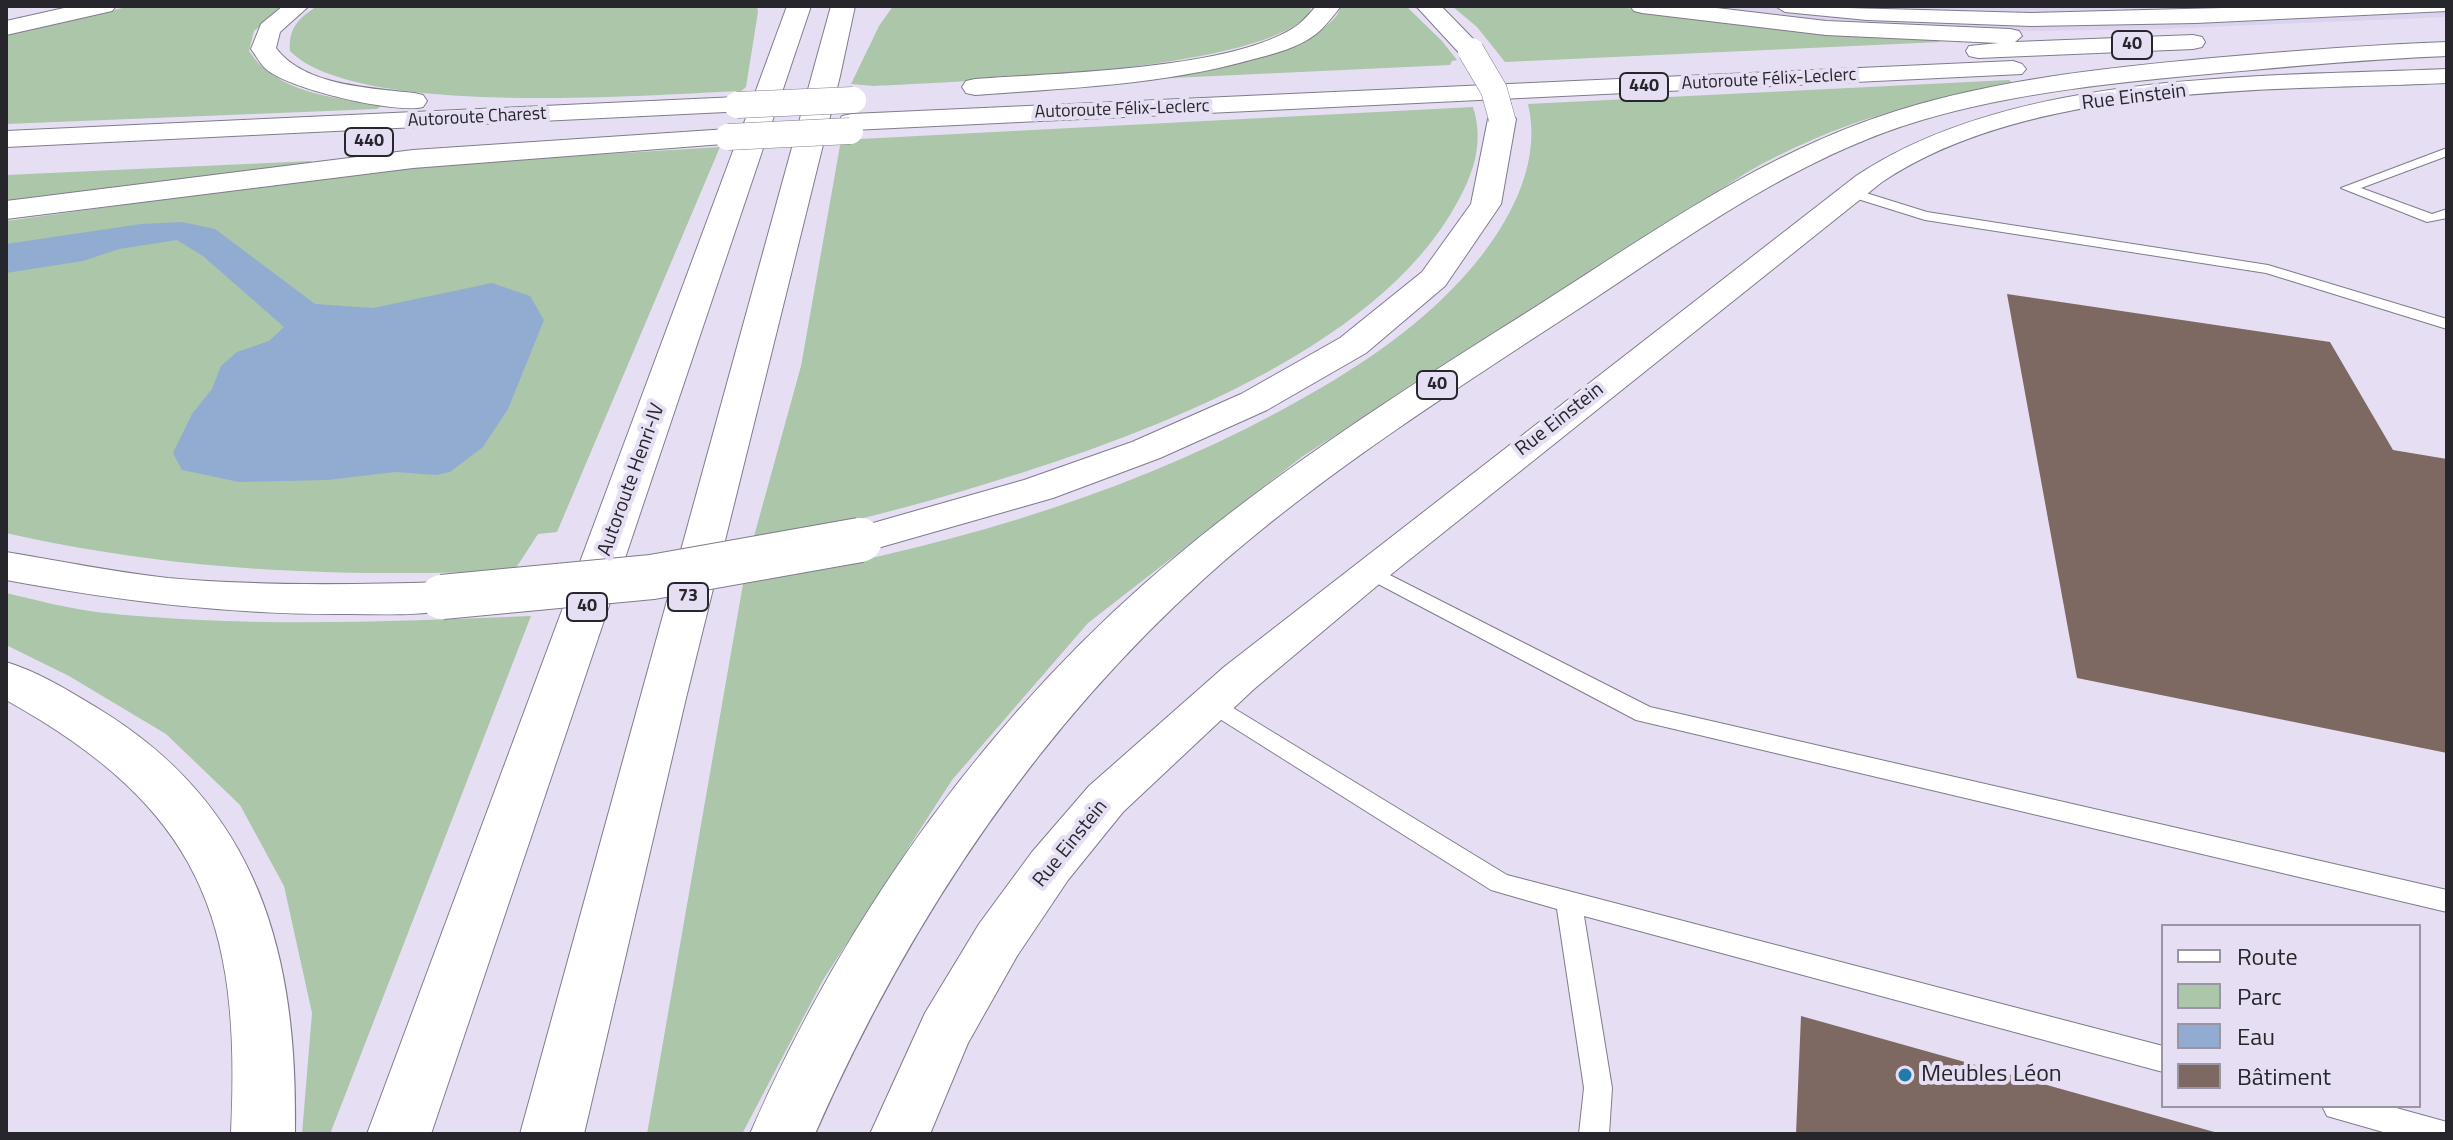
<!DOCTYPE html>
<html>
<head>
<meta charset="utf-8">
<style>
	body { margin:0 }
	#map { position:relative; width:2453px; height:1140px; overflow:hidden; background:#e6dff3; font-family:"Titillium Web",sans-serif }
	canvas { display:block }
	.frame { position:absolute; inset:0; border:8px solid #28262d; pointer-events:none }
	.legend { position:absolute; left:2161px; top:924px; width:260px; height:184px; box-sizing:border-box; background:#e6dff3; border:2px solid #9a95a4; margin:0; padding:10px 14px; list-style:none; font-size:24px; color:#28262d }
	.legend li { display:flex; align-items:center; gap:16px; height:40px }
	.legend b { width:40px; border:2px solid #9a95a4 }
</style>
</head>
<body>
<div id="map">
<canvas width="2453" height="1140"></canvas>
<div class="frame"></div>
<ul class="legend">
<li><b style="height:10px;background:#fff"></b>Route</li>
<li><b style="height:22px;background:#abc6a9"></b>Parc</li>
<li><b style="height:22px;background:#92acd1"></b>Eau</li>
<li><b style="height:22px;background:#7d6961"></b>Bâtiment</li>
</ul>
</div>
<script>
const context = document.querySelector('canvas').getContext('2d');
context.lineJoin = 'round';
function fill(path, color) {
  context.fillStyle = color;
  context.fill(path, 'evenodd');
}
function stroke(path, color, width, dash) {
  context.strokeStyle = color;
  context.lineWidth = width;
  context.lineCap = dash ? 'butt' : 'round';
  context.setLineDash(dash || []);
  context.stroke(path);
}
function label(font, color, halo, rows, align = 'center') {
  context.font = font + ' "Titillium Web",sans-serif';
  context.lineWidth = 8;
  context.setLineDash([]);
  context.textBaseline = 'middle';
  context.strokeStyle = halo;
  context.fillStyle = color;
  for (const [text, x, y, turn = 0] of rows) {
    context.save();
    context.translate(x, y);
    context.rotate((+turn || 0) * Math.PI / 180);
    context.textAlign = isNaN(turn) ? turn : align;
    if (halo) context.strokeText(text, 0, 0);
    context.fillText(text, 0, 0);
    context.restore();
  }
}
fill(new Path2D(`
	M1683 6H2447V17L2159 29 2033 31 1849 24Z`), '#dbd2ed');
fill(new Path2D(`
	M131 6H286L254 31 249 51C276 93 337 99 383 105L377 109 6 124V35Z
	M317 6H757L758 12 746 87 741 91C644 95 356 118 290 51 288 28 299 18 317 6Z
	M893 6H1312C1292 72 941 82 874 86L851 84 879 26Z
	M1341 6H1406L1442 41 1457 60 1452 61 1450 65 1129 80C1173 71 1330 53 1341 6Z
	M1452 6H1612L1694 18 1934 38 1940 42 1505 62 1477 27Z
	M2009 80 2014 84C1918 100 1831 124 1746 173L1303 456 1088 623 952 780 823 980 742 1134H647L743 584C929 551 1110 502 1278 412 1354 371 1428 324 1482 255 1515 212 1541 158 1528 104Z
	M1473 107C1486 147 1470 182 1450 215 1359 363 1118 445 959 492 891 512 823 530 753 540L801 366 841 140Z
	M720 147 557 532 538 534 514 571C338 577 178 572 6 533V221L341 175 444 164Z
	M312 161 307 165 6 203V175Z
	M6 593C36 600 66 608 96 612 241 628 386 622 531 616L330 1134H302L312 1013 284 886 240 805 166 734 69 676 6 645Z`), '#abc6a9');
fill(new Path2D(`
	M182 222 215 229 315 304 373 308 492 283 530 296 544 320 508 409 483 447 450 472 436 475 395 472 328 480 239 482 182 470 173 453 192 414 212 389 221 366 237 352 269 341 284 327 203 256 177 240 119 249 83 261 6 273V244L141 224Z`), '#92acd1');
fill(new Path2D(`
	M2007 294 2330 342 2393 450 2447 459V753L2077 678Z
	M1801 1016 2218 1133V1134H1796Z`), '#7d6961');
const lane = new Path2D(`
	M2447 148V156L2361 188 2432 214 2447 209V218L2427 222 2341 188Z
	M1850 188 1927 212 2268 265 2447 319V329L2266 273 1925 220 1845 195 1843 192Z
	M1370 565 1650 707 2447 890V912L1636 720 1363 576 1360 571Z
	M1212 695 1507 875 2163 1046V1072L1584 916 1612 1088 1609 1134H1579L1584 1088 1557 909 1491 890 1204 709 1201 703 1204 697Z
	M2322 1106H2389L2447 1122V1134H2390L2327 1116Z`);
const street = new Path2D(`
	M1775 6 2031 13 2299 6H2447V11L2196 23 2031 26 1867 20 1785 12Z
	M2447 69V83C2273 91 2031 82 1882 182L1384 580 1254 689 1123 812 1068 880 1017 956 968 1043 930 1134H870L925 1013 979 924 1032 852 1089 786 1224 667 1856 176C2015 70 2262 77 2447 69Z`);
const highway = new Path2D(`
	M73 6H116L112 11 6 35V21Z
	M283 6H309L280 32 276 48C304 86 371 88 414 93L423 95 427 101 423 107C395 114 288 89 266 69 260 64 256 55 251 49L261 24Z
	M787 6H811L431 1134H367L736 143 413 168 6 219V201L413 150 728 129 740 134Z
	M831 6H855L840 76 686 698 584 1134H520Z
	M1316 6H1341C1334 15 1325 27 1316 34 1300 47 1274 54 1254 59 1163 85 1068 88 975 95L966 93 962 87 966 81 975 79C1054 73 1238 70 1299 24 1305 19 1311 12 1316 6Z
	M1416 6H1441L1480 46 1483 51 1480 56H1462Z
	M1630 6H1700L1826 21 2010 29 2019 31 2022 36 2015 42 2193 35 2202 37 2205 42 2202 47 2193 49 1978 58 1969 56 1966 51 1969 46 1999 43 1826 35 1642 13 1634 11Z
	M2447 42V56C2371 59 2295 66 2219 73 2119 82 2018 92 1922 120 1794 158 1687 238 1577 310 1450 393 1320 475 1206 577 1034 732 908 923 815 1134H750C846 913 993 708 1179 554 1292 460 1416 382 1540 304 1656 230 1763 153 1896 111 1998 79 2106 68 2212 58 2291 51 2368 45 2447 42Z
	M2013 61 2022 64 2026 69 2022 74 852 130 842 128 838 122 842 116 852 114Z
	M737 97 746 99 750 105 746 111 6 147V131Z
	M1502 111 1512 113 1516 119 1501 204 1445 286 1366 353 1267 410 1160 458 1053 498 860 553 845 549 839 540 845 531 1024 480 1132 442 1241 394 1340 338 1422 272 1471 204 1488 119 1492 113Z
	M6 552C60 561 114 572 168 578 259 586 351 585 442 582L458 587 465 597 458 607C423 617 384 614 348 614 231 615 120 601 6 580Z
	M6 662C39 672 69 691 99 709 260 807 298 956 295 1134H231C242 918 200 808 6 700Z`);
stroke(lane, '#817b8d', 2);
stroke(street, '#817b8d', 2);
stroke(highway, '#817b8d', 2);
fill(lane, '#fff');
fill(street, '#fff');
fill(highway, '#fff');
const highwayBridgeFar1 = new Path2D(`
	M1471 51 1494 90 1502 119
	M737 105 853 100
	M728 137 850 131`);
const highwayBridge = new Path2D(`
	M442 597 652 577 860 540`);
stroke(highwayBridgeFar1, '#817b8d', 27, []);
stroke(highwayBridge, '#817b8d', 46, []);
stroke(highwayBridgeFar1, '#fff', 26);
stroke(highwayBridge, '#fff', 44);
for (const [x, y, r, color] of [
	[1905,1075,8,"#1f7ba9"]
]) {
  const dot = new Path2D();
  dot.arc(x, y, r, 0, 2 * Math.PI);
  context.fillStyle = color;
  context.fill(dot);
  stroke(dot, '#e6dff3', 3);
}
for (const [x, y, w] of [
	[2132,45,40],
	[1644,87,48],
	[369,142,48],
	[1437,385,40],
	[688,597,40],
	[587,607,40]
]) {
  const box = new Path2D();
  box.roundRect(x - w / 2, y - 14, w, 28, 6);
  context.fillStyle = '#e6dff3';
  context.fill(box);
  stroke(box, '#28262d', 2);
}
label('bold 18px', '#28262d', null, [
	["40",2132,45],
	["440",1644,87],
	["440",369,142],
	["40",1437,385],
	["73",688,597],
	["40",587,607]
]);
label('18px', '#28262d', '#e6dff3', [
	["Autoroute Félix-Leclerc",1769,80,-3],
	["Autoroute Félix-Leclerc",1122,110,-2],
	["Autoroute Charest",477,118,-3]
]);
label('20px', '#28262d', '#e6dff3', [
	["Rue Einstein",2134,98,-7],
	["Rue Einstein",1560,420,-38],
	["Autoroute Henri-IV",632,480,-70],
	["Rue Einstein",1071,844,-51]
]);
label('24px', '#28262d', '#e6dff3', [
	["Meubles Léon",1921,1075]
], 'left');
</script>
</body>
</html>
